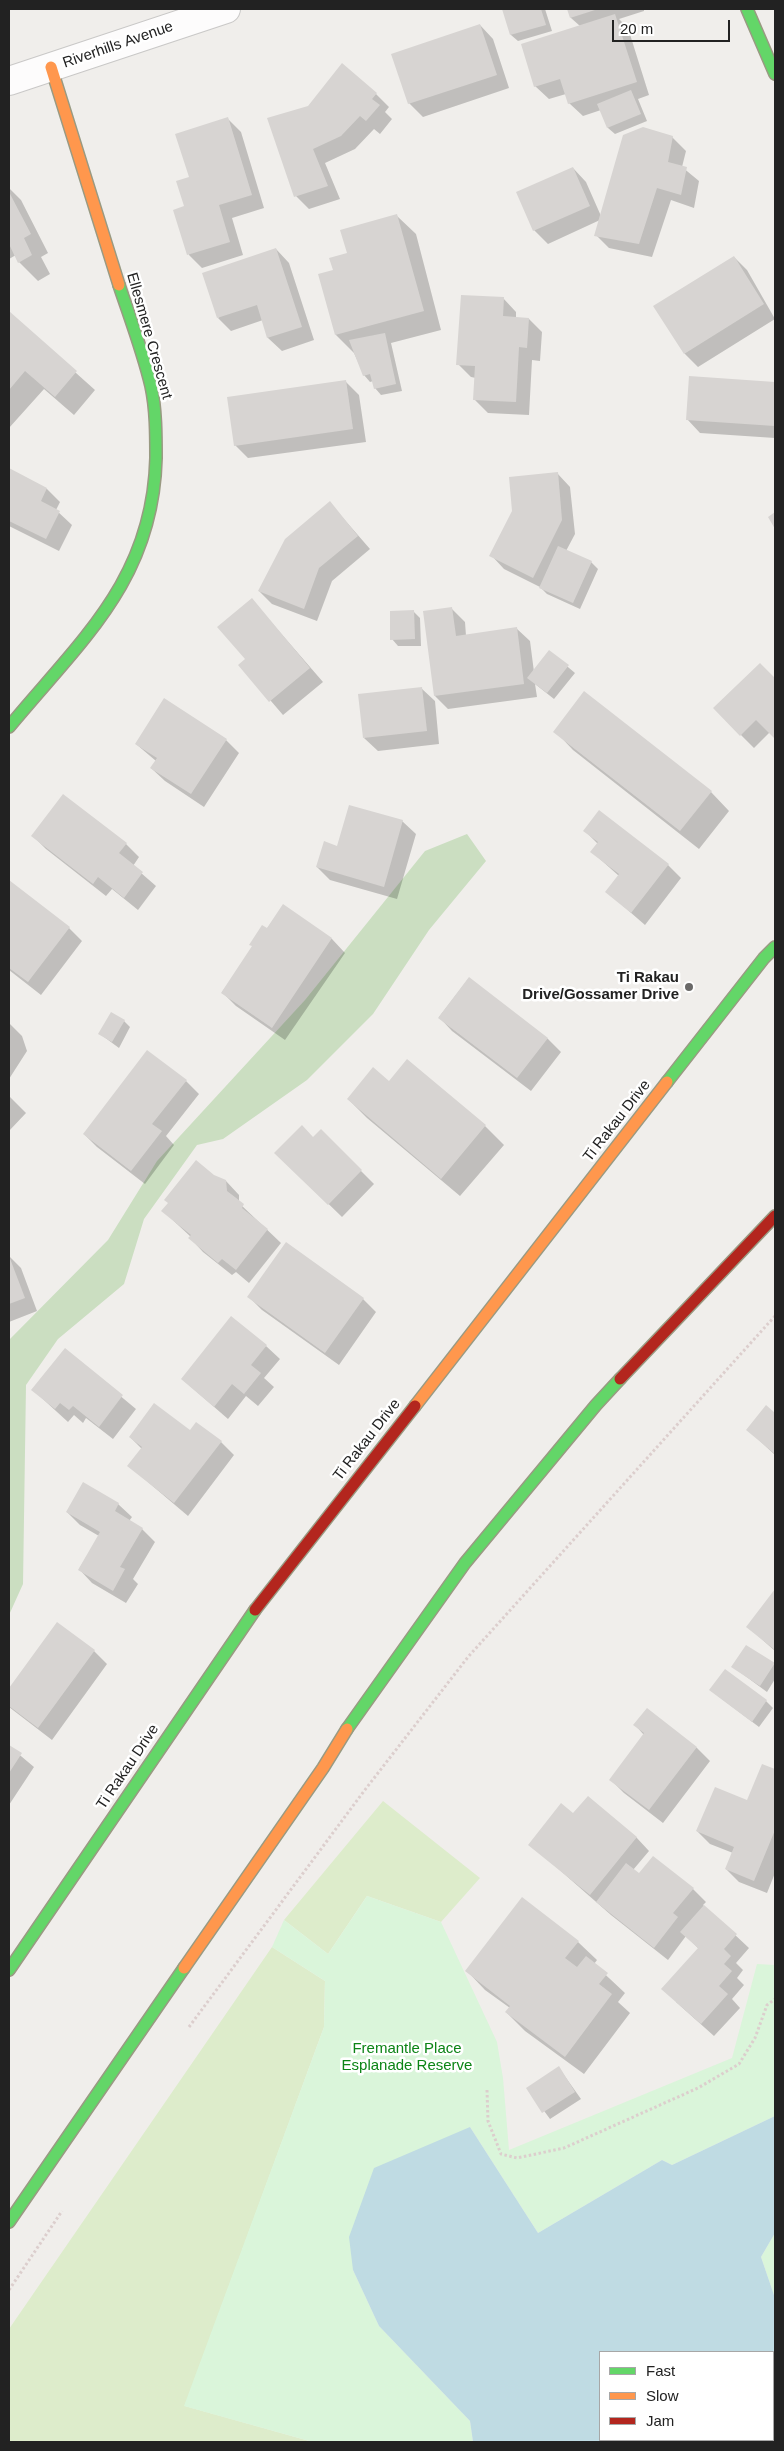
<!DOCTYPE html>
<html>
<head>
<meta charset="utf-8">
<style>
	body { margin:0 }
	#map { position:relative; width:784px; height:2451px; overflow:hidden; background:#f0eeeb; font-family:Arial,sans-serif }
	canvas { display:block }
	.frame { position:absolute; inset:0; border:10px solid #222; pointer-events:none }
	.legend { position:absolute; left:599px; top:2351px; width:175px; height:90px; box-sizing:border-box; background:#fff; border:1px solid #a7a7a7; margin:0; padding:6px 9px; list-style:none; font-size:15px; color:#222 }
	.legend li { display:flex; align-items:center; gap:10px; height:25px }
	.legend b { width:25px; border:1px solid #a7a7a7 }
	.scale { position:absolute; left:612px; top:20px; width:118px; height:22px; box-sizing:border-box; border:2px solid #222; border-top:0; padding-left:6px; font-size:15px; line-height:18px; white-space:nowrap; color:#222; -webkit-text-stroke:4px #fff; paint-order:stroke }
</style>
</head>
<body>
<div id="map">
<canvas width="784" height="2451"></canvas>
<div class="frame"></div>
<ul class="legend">
<li><b style="height:6px;background:#63d668"></b>Fast</li>
<li><b style="height:6px;background:#ff974d"></b>Slow</li>
<li><b style="height:6px;background:#b3261e"></b>Jam</li>
</ul>
<div class="scale">20 m</div>
</div>
<script>
const context = document.querySelector('canvas').getContext('2d');
context.lineJoin = 'round';
function fill(path, color) {
  context.fillStyle = color;
  context.fill(path, 'evenodd');
}
function stroke(path, color, width, dash) {
  context.strokeStyle = color;
  context.lineWidth = width;
  context.lineCap = dash ? 'butt' : 'round';
  context.setLineDash(dash || []);
  context.stroke(path);
}
function label(font, color, halo, rows, align = 'center') {
  context.font = font + ' Arial,sans-serif';
  context.lineWidth = 5;
  context.setLineDash([]);
  context.textBaseline = 'middle';
  context.strokeStyle = halo;
  context.fillStyle = color;
  for (const [text, x, y, turn = 0] of rows) {
    context.save();
    context.translate(x, y);
    context.rotate((+turn || 0) * Math.PI / 180);
    context.textAlign = isNaN(turn) ? turn : align;
    if (halo) context.strokeText(text, 0, 0);
    context.fillText(text, 0, 0);
    context.restore();
  }
}
fill(new Path2D(`
	M383 1801 480 1878 441 1922 367 1896 328 1954 284 1920Z
	M272 1947 325 1981 324 2027 185 2406 313 2442H9V2329Z`), '#ddeccb');
fill(new Path2D(`
	M467 834 486 861 429 930 373 1014 307 1080 223 1139 197 1145 144 1219 124 1284 58 1339 26 1385 23 1584 9 1615V1340L108 1240 157 1161 305 1000 425 851Z`), '#cbdec1');
fill(new Path2D(`
	M367 1896 441 1922 497 2042 503 2078 509 2150 732 2058 757 1964 775 1965V2116L672 2165 662 2160 538 2233 470 2127 353 2270 379 2326 470 2421 473 2442H313L184 2406 324 2027 325 1981 272 1947 284 1920 328 1954Z
	M775 2233V2298L761 2257Z`), '#daf5da');
fill(new Path2D(`
	M775 2116V2233L761 2257 775 2298V2442H473L470 2421 379 2326 353 2270 349 2237 374 2168 470 2127 538 2233 662 2160 672 2165ZM600 2352H773V2440H600Z`), '#bfdbe3');
fill(new Path2D(`
	M503 9H545L552 31 518 41 511 35Z
	M568 9H644V11L619 19 628 28 649 95 638 99 647 121 615 134 608 128 601 110 583 116 569 103 566 94 549 99 535 86 580 26 571 18Z
	M480 25 493 39 509 88 423 117 409 103Z
	M376 94 389 107 385 112 392 119 380 134 374 129 355 149 325 163 340 199 309 209 296 196 269 119Z
	M228 119 241 132 264 208 232 218 243 255 202 268 189 255 174 211 185 207 191 178Z
	M672 137 686 151 682 167 699 181 694 208 671 200 652 257 609 248 596 235 600 220 548 244 534 230 518 193 573 168 586 182 601 216Z
	M9 188 21 200 48 253 41 257 50 274 38 281 19 262 16 255 9 259Z
	M397 216 416 234 441 330 391 343 402 391 381 395 375 388 373 381 370 382 364 375 354 353 336 335 320 275 334 271 349 254Z
	M276 249 289 263 314 340 282 351 268 338 263 320 231 331 218 318Z
	M734 257 747 270 775 319 698 367 685 354 655 306Z
	M503 298 516 312V318L529 319 542 332 540 361 532 360 529 415 488 413 475 400 476 378 471 377 458 364Z
	M9 313 95 390 74 415 44 389 9 428Z
	M690 377 775 383V438L700 433 687 419Z
	M346 382 359 395 366 442 248 458 235 445Z
	M9 469 47 489 60 502 56 510 72 525 59 551 9 526Z
	M557 473 570 487 575 534 566 551 591 562 598 569 580 609 547 594 540 587 504 569 491 555Z
	M330 503 370 549 332 581 317 621 272 604 259 591Z
	M252 600 323 682 283 715 240 665 246 659Z
	M451 608 465 622 466 636 516 628 530 641 534 672 549 651 575 673 554 699 535 684 537 697 448 709 435 696Z
	M413 611 420 618 421 646H398L392 639Z
	M760 664 775 679V738L770 732 754 748 741 735Z
	M421 688 435 701 439 744 378 751 364 738Z
	M555 731 711 792 729 811 699 849 573 750Z
	M226 740 239 753 204 807 165 781 151 768 156 761 136 744Z
	M63 795 126 844 139 857 133 866 156 886 138 910 112 889 106 896 46 849 33 836Z
	M402 821 416 834 397 899 330 880 317 867 338 847Z
	M585 831 668 865 681 878 645 925 607 892 619 876 592 852 598 844Z
	M9 882 69 928 82 941 41 995 9 970Z
	M283 906 332 939 345 953 285 1040 236 1006 222 992Z
	M469 978 548 1039 561 1052 531 1091 452 1031 439 1017Z
	M124 1021 130 1027 119 1048 100 1034Z
	M9 1023 22 1036 27 1051 9 1079Z
	M407 1061 485 1126 504 1145 460 1196 367 1118 348 1099 389 1082Z
	M186 1081 199 1094 166 1136 174 1145 145 1184 97 1147 84 1134Z
	M9 1096 26 1113 9 1131Z
	M321 1131 374 1184 342 1217 276 1153 314 1139Z
	M214 1176 226 1181 239 1195V1203L281 1243 249 1283 236 1272 232 1275 203 1252 190 1238 191 1237 163 1211Z
	M9 1256 21 1268 37 1311 9 1322Z
	M249 1297 363 1299 376 1312 339 1365 262 1310Z
	M266 1346 280 1359 264 1378 274 1387 258 1406 246 1396 228 1419 182 1379Z
	M65 1350 136 1409 113 1439 86 1418 83 1423 74 1415 68 1422 33 1390Z
	M766 1407 775 1415V1455L748 1430Z
	M130 1437 221 1442 234 1455 188 1516 129 1466 142 1449Z
	M118 1504 132 1517 129 1521 142 1529 155 1542 133 1579 138 1584 126 1603 92 1583 79 1569 99 1536 80 1525 67 1512Z
	M775 1592V1651L748 1627Z
	M57 1624 94 1651 107 1664 52 1740 9 1707V1690Z
	M774 1664 775 1679 767 1692 733 1667Z
	M710 1690 766 1701 773 1708 759 1727Z
	M647 1710 697 1748 710 1761 663 1823 624 1793 611 1780 644 1735 635 1725Z
	M9 1746 34 1767 9 1805Z
	M763 1766 775 1771V1873L767 1893 739 1882 726 1869 733 1853 710 1844 697 1831 747 1802Z
	M574 1815 636 1837 649 1851 633 1870 639 1875 693 1889 706 1902 703 1905 749 1948 736 1963 743 1970 737 1978 744 1985 732 1999 740 2008 714 2036 676 2002 699 1949 686 1936 668 1960 611 1915 530 1844Z
	M578 1942 597 1960 594 1964 625 1993 618 2002 630 2013 584 2074 525 2031 506 2012 510 2008 485 1990 467 1971Z
	M559 2068 581 2099 550 2119 528 2089Z`), '#0003');
fill(new Path2D(`
	M502 9H541L546 25 510 35Z
	M567 9H598L570 18Z
	M615 14 637 82 568 104 560 79 534 87 521 44Z
	M480 24 497 75 408 104 391 54Z
	M342 63 377 93 372 99 380 105 366 121 360 116 341 136 313 149 328 186 294 197 267 118 308 106Z
	M631 90 641 114 607 128 597 104Z
	M228 117 252 195 219 205 230 242 187 255 173 210 184 206 176 181 189 177 175 134Z
	M643 127 673 136 668 162 687 167 681 195 657 188 639 244 594 236 623 135Z
	M573 167 590 206 533 231 516 192Z
	M9 192 31 234 24 238 32 255 18 263 9 244Z
	M397 214 424 311 335 335 318 274 333 270 329 258 347 253 340 230Z
	M276 248 302 327 267 338 257 305 217 318 202 273Z
	M734 256 764 304 684 354 653 306Z
	M461 295 504 297 503 316 529 318 527 348 519 347 516 402 473 400 475 366 456 365Z
	M9 311 77 371 55 397 25 371 9 390Z
	M385 333 396 384 374 389 370 374 363 376 349 340Z
	M689 376 775 382V426L686 420Z
	M346 380 353 429 234 446 227 397Z
	M9 468 47 488 41 501 60 511 46 539 9 521Z
	M558 472 562 520 533 578 489 556 512 511 509 477Z
	M330 501 358 536 319 568 304 609 258 591 285 539Z
	M775 512V529L768 517Z
	M558 546 592 561 573 603 539 588Z
	M252 598 310 668 269 702 238 665 245 659 217 627Z
	M452 607 456 636 517 627 524 684 434 696 423 611Z
	M414 610 415 639 390 640V611Z
	M549 650 569 665 547 693 527 678Z
	M760 663 775 678V739L756 720 740 736 713 708Z
	M422 687 427 731 363 738 358 694Z
	M584 691 712 791 680 831 553 732Z
	M164 698 227 739 191 794 150 768 157 758 135 744Z
	M63 794 127 843 119 853 143 872 124 898 98 877 93 884 31 836Z
	M349 805 403 820 384 887 316 867 324 841 337 846Z
	M599 810 669 864 631 913 605 892 619 874 590 852 598 842 583 831Z
	M9 880 70 927 28 982 9 968Z
	M283 904 332 938 272 1028 221 993 252 946 249 945 262 925 267 928Z
	M469 977 548 1038 517 1078 438 1018Z
	M111 1012 125 1020 112 1042 98 1034Z
	M147 1050 187 1080 152 1124 162 1131 131 1171 83 1134Z
	M407 1059 486 1125 441 1179 347 1099 373 1067 389 1081Z
	M302 1125 313 1137 321 1129 362 1170 328 1205 274 1153Z
	M196 1160 214 1175 226 1180 227 1191 244 1204 242 1208 268 1229 236 1270 222 1259 218 1263 188 1238 191 1235 161 1211 168 1203 164 1200Z
	M286 1242 364 1298 325 1353 247 1297Z
	M9 1256 25 1298 9 1304Z
	M231 1316 267 1345 251 1365 261 1373 244 1394 232 1384 214 1407 181 1379Z
	M65 1348 123 1395 99 1427 73 1406 69 1410 60 1403 55 1409 31 1390Z
	M154 1403 190 1430 196 1422 222 1441 174 1503 127 1466 142 1447 129 1437Z
	M766 1405 775 1413V1454L746 1430Z
	M83 1482 119 1503 115 1511 143 1528 120 1567 125 1569 113 1591 78 1570 100 1532 66 1512Z
	M775 1589V1650L746 1627Z
	M57 1622 95 1650 38 1728 9 1706V1688Z
	M746 1645 775 1663 760 1686 731 1667Z
	M725 1669 767 1700 752 1722 709 1690Z
	M647 1708 697 1747 649 1810 609 1780 644 1733 633 1725Z
	M9 1745 22 1753 9 1773Z
	M762 1764 775 1769V1830L754 1881 725 1869 734 1847 696 1831 715 1787 747 1800Z
	M588 1796 637 1837 590 1895 528 1845 561 1803 573 1813Z
	M653 1856 694 1888 673 1913 678 1917 654 1948 596 1902 626 1863 639 1873Z
	M522 1897 579 1941 565 1958 577 1967 586 1956 608 1973 599 1984 612 1994 565 2057 505 2012 510 2006 465 1971Z
	M704 1905 737 1934 724 1949 731 1956 724 1964 732 1971 719 1986 728 1994 701 2024 661 1989 698 1948 680 1932Z
	M559 2066 575 2092 542 2113 526 2088Z`), '#d7d4d2');
const street = new Path2D(`
	M9 81 226 9`);
const fast = new Path2D(`
	M747 9 775 74
	M9 727C81 640 153 580 156 458 156 435 156 409 151 386 143 352 130 318 119 285
	M667 1082 764 958 775 947
	M347 1729 465 1563 596 1405 620 1379
	M9 1970 255 1610
	M9 2222 184 1968`);
const slow = new Path2D(`
	M51 67 119 285
	M415 1406 667 1082
	M184 1968 323 1768 347 1729`);
const jam = new Path2D(`
	M620 1379 775 1216
	M255 1610 415 1406`);
stroke(street, '#c9c8c7', 30);
stroke(fast, '#999a82', 14);
stroke(slow, '#999a82', 14);
stroke(jam, '#999a82', 14);
stroke(new Path2D(`
	M189 2027 364 1791 468 1657 775 1316
	M487 2090 488 2121 501 2154 517 2158 564 2148 698 2088 739 2064 755 2038 767 2005 775 1999
	M9 2290 62 2211`), '#dccecd', 3, [2.5, 2.5]);
stroke(street, '#fdfcfc', 28);
stroke(fast, '#63d668', 11);
stroke(slow, '#ff974d', 11);
stroke(jam, '#b3261e', 11);
for (const [x, y, r, color] of [
	[689,987,5,"#6a6968"]
]) {
  const dot = new Path2D();
  dot.arc(x, y, r, 0, 2 * Math.PI);
  context.fillStyle = color;
  context.fill(dot);
  stroke(dot, '#fff', 2);
}
label('15px', '#222', '#fff', [
	["Riverhills Avenue",118,45,-19],
	["Ellesmere Crescent",149,336,74],
	["Ti Rakau Drive",617,1121,-52],
	["Ti Rakau Drive",367,1440,-52],
	["Ti Rakau Drive",128,1767,-56]
]);
label('bold 15px', '#222', '#fff', [
	["Ti Rakau",679,978],
	["Drive/Gossamer Drive",679,995]
], 'right');
label('15px', '#0c8416', '#fff', [
	["Fremantle Place",407,2049],
	["Esplanade Reserve",407,2066]
]);
</script>
</body>
</html>
